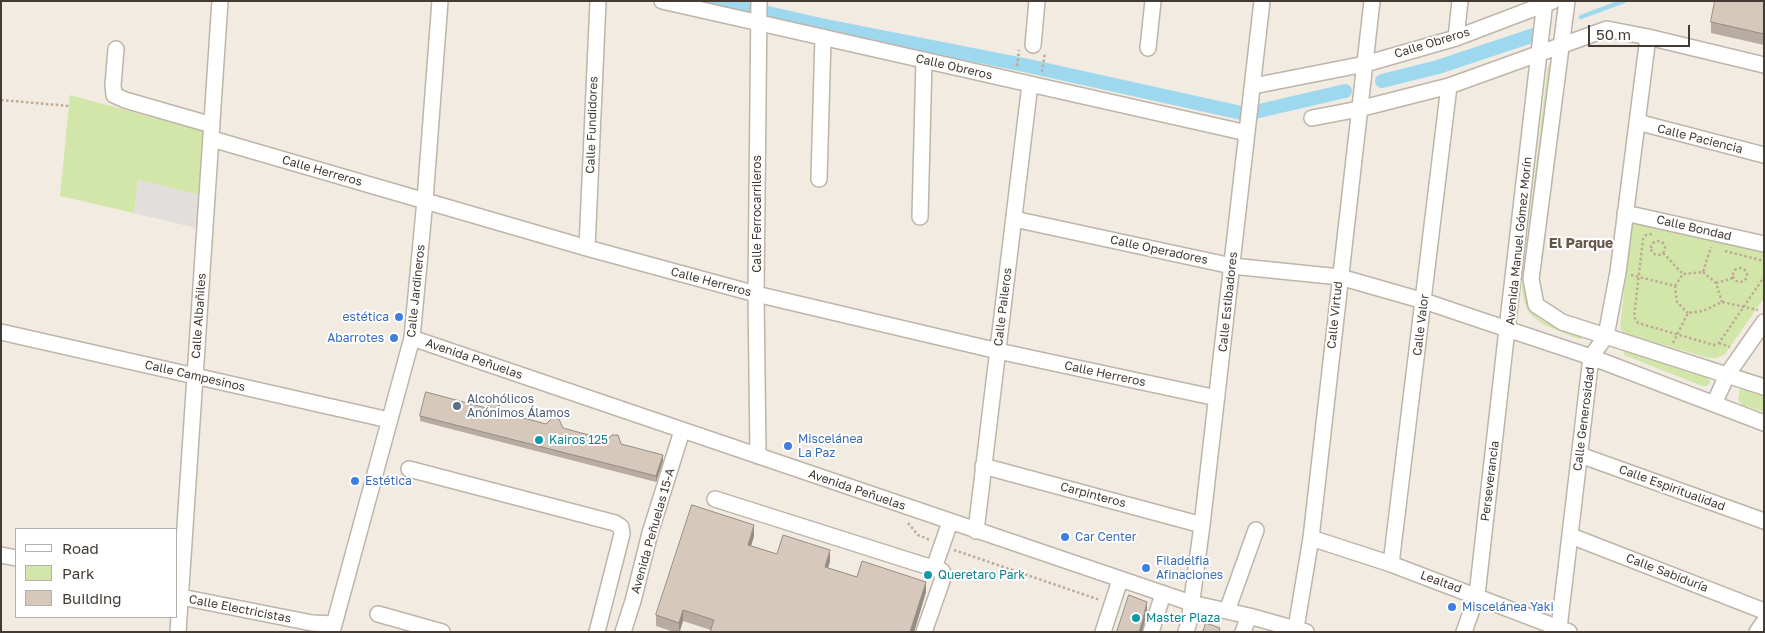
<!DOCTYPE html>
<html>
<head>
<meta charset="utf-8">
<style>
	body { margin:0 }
	#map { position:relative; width:1765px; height:633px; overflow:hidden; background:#f1ebe2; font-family:"Golos Text",sans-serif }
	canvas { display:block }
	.frame { position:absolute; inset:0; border:2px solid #433b33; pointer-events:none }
	.legend { position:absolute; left:15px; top:528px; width:162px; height:90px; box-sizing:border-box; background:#fff; border:1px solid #b4b1ad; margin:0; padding:6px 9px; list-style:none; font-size:15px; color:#433b33 }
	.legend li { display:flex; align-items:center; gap:10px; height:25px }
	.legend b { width:25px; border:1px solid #b4b1ad }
	.scale { position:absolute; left:1588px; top:25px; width:102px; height:22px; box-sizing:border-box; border:2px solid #433b33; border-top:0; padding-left:6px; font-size:15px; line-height:18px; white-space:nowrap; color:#433b33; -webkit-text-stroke:4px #fff; paint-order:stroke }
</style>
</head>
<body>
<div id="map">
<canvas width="1765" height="633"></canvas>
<div class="frame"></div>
<ul class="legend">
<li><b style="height:6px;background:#fff"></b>Road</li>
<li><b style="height:14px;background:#d3e6aa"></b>Park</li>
<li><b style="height:14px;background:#d6c8bb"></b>Building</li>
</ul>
<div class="scale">50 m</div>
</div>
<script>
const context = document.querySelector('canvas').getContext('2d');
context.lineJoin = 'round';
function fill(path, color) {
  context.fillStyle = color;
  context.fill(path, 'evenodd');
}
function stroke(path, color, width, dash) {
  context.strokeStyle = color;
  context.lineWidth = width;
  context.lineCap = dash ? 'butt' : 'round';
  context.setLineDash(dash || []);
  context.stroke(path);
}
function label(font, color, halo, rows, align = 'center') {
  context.font = font + ' "Golos Text",sans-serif';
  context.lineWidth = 4;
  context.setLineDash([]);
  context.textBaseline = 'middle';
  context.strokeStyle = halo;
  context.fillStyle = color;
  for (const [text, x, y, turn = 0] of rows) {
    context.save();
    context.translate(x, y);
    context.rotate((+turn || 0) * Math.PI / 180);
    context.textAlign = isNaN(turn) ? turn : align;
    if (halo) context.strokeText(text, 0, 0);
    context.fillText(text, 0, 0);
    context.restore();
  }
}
fill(new Path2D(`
	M1548 66 1552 67 1524 282C1525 290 1525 302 1530 309 1537 323 1568 331 1582 336V339C1574 338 1566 334 1559 331 1532 320 1522 312 1522 282Z
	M70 95 211 133 207 197 138 180 134 213 60 196Z
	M1634 222 1764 249V298L1725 354 1717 358H1708L1624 333 1620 328 1631 228Z
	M1624 349 1707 376 1710 383 1707 386H1702L1624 355Z
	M1747 388 1764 394V412L1742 405 1738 400 1740 389Z`), '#d3e6aa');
fill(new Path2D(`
	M138 180 207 197 204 230 134 213Z`), '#e1dedb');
stroke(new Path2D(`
	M1581 17 1624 1`), '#9dd8ef', 4.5);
stroke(new Path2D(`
	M714 1 821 25 1024 65 1246 114 1345 91
	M1382 81 1438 67 1534 35`), '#9dd8ef', 14);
const minor = new Path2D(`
	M662 1 1247 133
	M1545 1 1507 329 1591 357 1764 423
	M1567 1 1531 279 1536 305 1562 322 1764 387
	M1456 38 1460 1
	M1033 45 1037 1
	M1148 48 1153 1
	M116 49 113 85 114 95 125 100 212 125
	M1253 86 1365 64 1456 38 1553 1
	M1312 118 1359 109 1449 86 1607 29 1648 37 1764 65
	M1637 122 1764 155
	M212 139 587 248 756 294 998 351 1217 398
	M819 179 823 37
	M1625 213 1764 244
	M920 217 924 60
	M1014 219 1232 266 1340 277 1424 301 1507 329 1477 595 1464 632
	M587 248 598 1
	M1 332 389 420
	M412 338 1191 603 1249 616 1306 632
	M1714 404 1727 375 1764 322
	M1580 455 1764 521
	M758 456 756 294 759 1
	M983 466 1202 525
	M409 469 615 523 621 527 622 534 597 632
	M715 499 942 571 944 575 924 632
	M976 531 1030 84
	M1571 536 1764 611
	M1311 538 1391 564 1569 632
	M1 555 16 558
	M1391 564 1449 86
	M934 568 950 522
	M176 596 312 623 334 624
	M1227 611 1256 530
	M378 614 442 632
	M1296 628 1311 538 1372 1
	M1559 628 1591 357 1606 336 1618 272 1648 37
	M178 632 220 1
	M332 632 412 338 425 200 440 1
	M623 632 633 601 650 533 682 431
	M1103 632 1120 580
	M1151 632 1163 594
	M1186 632 1189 622 1202 525 1262 1
	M1243 632 1249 616
	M1757 632 1764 622`);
stroke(minor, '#bfb4a8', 18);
stroke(new Path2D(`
	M1017 66 1019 50
	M1042 72 1045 53
	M1 100 69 106
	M1652 234 1646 235 1643 239 1634 317 1638 323 1714 345 1719 343 1764 277
	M1651 248a7 7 0 1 1 14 0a7 7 0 1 1-14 0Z
	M1725 251 1764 261
	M1663 253 1683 274
	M1733 275a7 7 0 1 1 14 0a7 7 0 1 1-14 0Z
	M1703 272 1716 283 1722 302
	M1631 275 1675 286 1677 302 1688 313
	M1716 283 1733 278
	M1675 286 1683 274 1703 272 1711 247
	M1673 343 1688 313 1703 311 1722 302 1758 310
	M1719 343 1730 347
	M908 523 918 535 930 540
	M954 550 1100 600`), '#beab96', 2.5, [2.5, 2.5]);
stroke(minor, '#fff', 15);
fill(new Path2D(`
	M1764 1V45L1711 33V22Z
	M501 412 621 444 663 461 656 482 420 421V416Z
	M754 536 751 546 777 554 830 561 828 568 857 577 926 592 914 632H710L711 630 683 621 680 632H674L656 626V615Z`), '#b8aca1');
fill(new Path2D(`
	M663 455V461L656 482V476Z
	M754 525V536L748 556V545Z
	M830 550V561L825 578V567Z
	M926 582V592L914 632H910Z
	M1147 602V612L1142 632H1139Z
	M683 610V621L679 632V623Z`), '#968c83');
const building = new Path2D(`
	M1715 1H1764V34L1711 22Z
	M426 392 486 408 497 398 501 412 546 424 552 418H556L559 419 563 428 607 440 612 435H618L621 444 663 455 656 476 420 416Z
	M692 505 754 525 748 545 777 554 783 535 830 550 825 567 857 577 862 561 926 582 910 632H710L714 620 683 610 679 623 656 615Z
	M1129 595 1147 602 1142 623 1139 632H1117Z
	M1206 623 1220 628 1219 632H1203Z`);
fill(building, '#d6c8bb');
stroke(building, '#968c83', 1);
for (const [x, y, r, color] of [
	[399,317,5,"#3f7fe0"],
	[394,338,5,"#3f7fe0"],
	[457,406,5,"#5c6f8a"],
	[539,440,5,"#0f9aa8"],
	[788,446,5,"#3f7fe0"],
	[355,481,5,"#3f7fe0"],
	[1065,537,5,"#3f7fe0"],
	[1146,568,5,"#3f7fe0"],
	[928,575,5,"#0f9aa8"],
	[1452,607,5,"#3f7fe0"],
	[1136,618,5,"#0f9aa8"]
]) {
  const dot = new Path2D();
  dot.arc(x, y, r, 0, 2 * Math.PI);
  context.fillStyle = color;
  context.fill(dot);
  stroke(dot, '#fff', 2);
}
label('12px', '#433b33', '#fff', [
	["Calle Obreros",1432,43,-17],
	["Calle Obreros",954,67,13],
	["Calle Fundidores",592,125,-88],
	["Calle Paciencia",1700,139,14],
	["Calle Herreros",322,171,16],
	["Calle Ferrocarrileros",757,214,-90],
	["Calle Bondad",1694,228,13],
	["Avenida Manuel Gómez Morín",1519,241,-84],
	["Calle Operadores",1159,250,12],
	["Calle Herreros",711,282,15],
	["Calle Jardineros",416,291,-84],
	["Calle Estibadores",1228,302,-84],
	["Calle Paileros",1003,307,-83],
	["Calle Virtud",1335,315,-84],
	["Calle Albañiles",199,316,-86],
	["Calle Valor",1421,325,-83],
	["Avenida Peñuelas",474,359,19],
	["Calle Herreros",1105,374,12],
	["Calle Campesinos",195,376,13],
	["Calle Generosidad",1584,419,-83],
	["Perseverancia",1490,481,-83],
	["Calle Espiritualidad",1672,488,20],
	["Avenida Peñuelas",857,490,19],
	["Carpinteros",1093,495,15],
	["Avenida Peñuelas 15-A",653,531,-74],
	["Calle Sabiduría",1667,573,21],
	["Lealtad",1441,582,20],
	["Calle Electricistas",240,609,11]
]);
label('12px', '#366cbe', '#fff', [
	["estética",389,317,"right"],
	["Abarrotes",384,338,"right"],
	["Miscelánea",798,439],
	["La Paz",798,453],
	["Estética",365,481],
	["Car Center",1075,537],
	["Filadelfia",1156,561],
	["Afinaciones",1156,575],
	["Miscelánea Yaki",1462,607]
], 'left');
label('12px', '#4e5e75', '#fff', [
	["Alcohólicos",467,399],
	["Anónimos Álamos",467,413]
], 'left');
label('12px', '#0d838f', '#fff', [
	["Kairos 125",549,440],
	["Queretaro Park",938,575],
	["Master Plaza",1146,618]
], 'left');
label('bold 14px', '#65574a', '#fff', [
	["El Parque",1581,244]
]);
</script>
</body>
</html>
